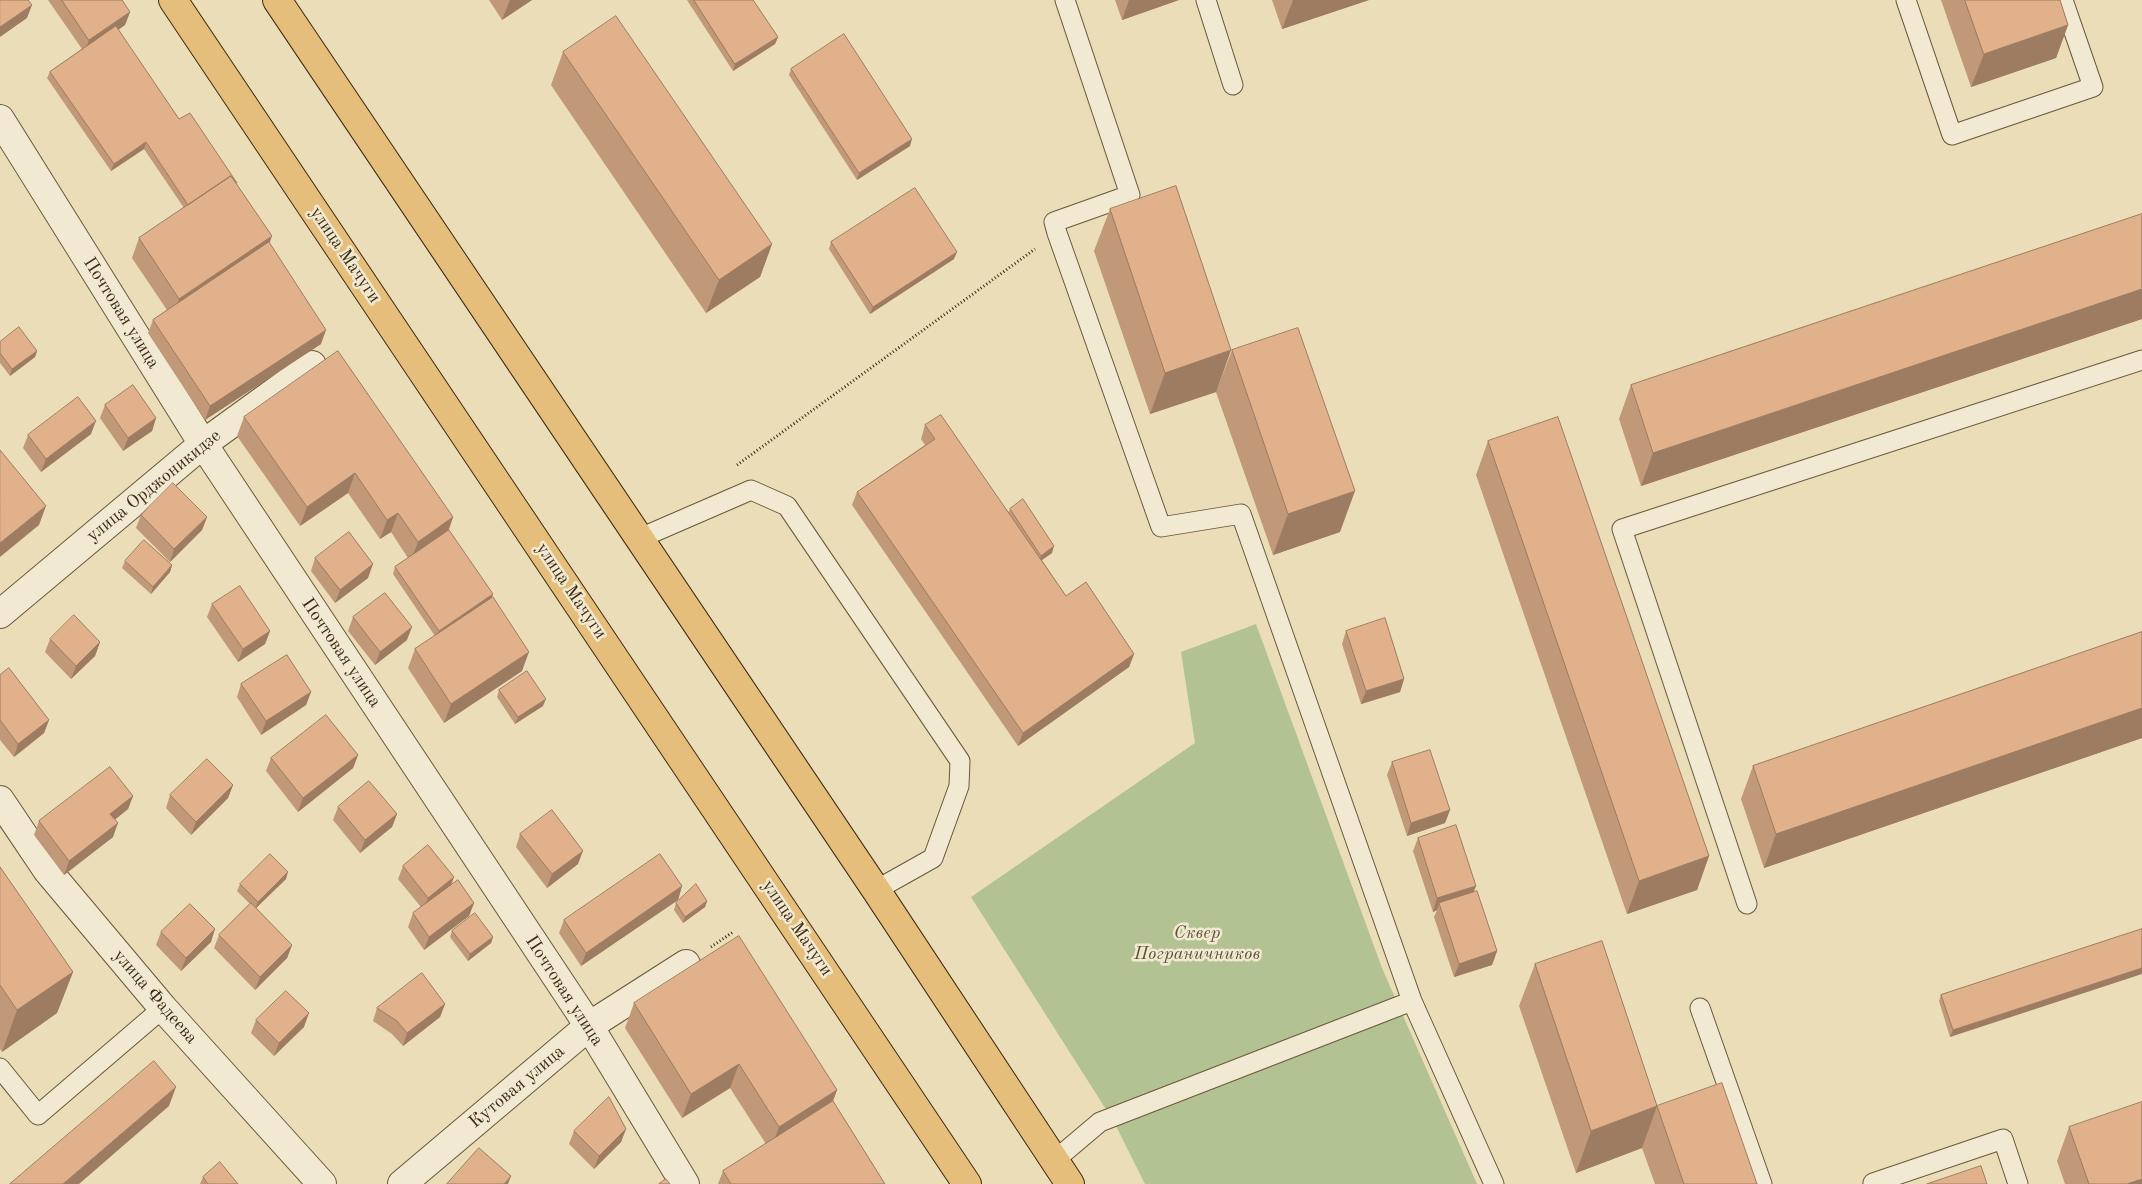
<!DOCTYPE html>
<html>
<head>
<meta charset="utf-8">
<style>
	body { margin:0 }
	canvas { display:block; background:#eaddb8 }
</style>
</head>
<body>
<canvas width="2142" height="1184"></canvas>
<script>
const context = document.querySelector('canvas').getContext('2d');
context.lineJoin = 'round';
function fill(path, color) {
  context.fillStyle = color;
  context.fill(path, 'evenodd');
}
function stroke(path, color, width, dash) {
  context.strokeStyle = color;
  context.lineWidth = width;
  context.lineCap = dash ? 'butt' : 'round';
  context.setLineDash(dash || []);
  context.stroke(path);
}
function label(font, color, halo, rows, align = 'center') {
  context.font = font + ' "Old Standard TT",serif';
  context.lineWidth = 5;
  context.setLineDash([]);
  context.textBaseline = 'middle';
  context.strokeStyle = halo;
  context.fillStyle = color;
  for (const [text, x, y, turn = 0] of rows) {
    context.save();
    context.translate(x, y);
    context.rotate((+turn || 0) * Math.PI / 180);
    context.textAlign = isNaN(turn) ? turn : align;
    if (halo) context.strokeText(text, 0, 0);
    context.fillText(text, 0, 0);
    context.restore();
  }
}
fill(new Path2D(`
	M1256 624 1382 968 1477 1184H1145L1114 1122 971 897 1195 743 1181 652Z`), '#b2c293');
const service = new Path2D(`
	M1206 0 1233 85
	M1906 0 1952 135 2093 87 2063 0
	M638 539 751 490 787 506 960 761 959 786 933 858 876 890
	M1747 904 1622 529 2142 360
	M1412 1001 1494 1184
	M1700 1008 1762 1184
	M0 1068 38 1115 163 1008
	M1055 1160 1100 1122 1412 1001 1241 514 1161 527 1057 233 1054 222 1130 195 1065 0
	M1873 1183 2003 1139 2018 1184`);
const minor = new Path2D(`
	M0 119 203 444 589 1026 685 1184
	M0 614 203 444 312 365
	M0 800 47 870 163 1008 322 1184
	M402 1184 589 1026 686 964`);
const primary = new Path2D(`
	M173 0 967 1184
	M277 0 876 890 1070 1184`);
stroke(service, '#69573a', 21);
stroke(minor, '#69573a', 30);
stroke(primary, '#3e2a10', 30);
stroke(new Path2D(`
	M737 465 1035 249
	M711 947 733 932`), '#3e2a10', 3, [1, 2.5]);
stroke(service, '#f1e9d1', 19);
stroke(minor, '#f1e9d1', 28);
stroke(primary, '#e5be7c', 28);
fill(new Path2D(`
	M48 0H122L130 12 125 25 118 30 179 119 236 184 269 242 321 344 205 420 148 333 153 320 167 310 132 258 139 238 184 208 144 149 111 171 47 78 50 72 82 49Z
	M489 0H532L502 20Z
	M687 0H753L778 37 775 44 733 71Z
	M1115 0H1179L1122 20Z
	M1272 0H1369L1282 29Z
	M1941 0H2060L2068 25 2056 58 1971 87Z
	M563 52 772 244 760 277 706 313 551 85Z
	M791 69 910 146 857 180 789 75Z
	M1110 209 1231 350 1216 392 1150 414 1094 251Z
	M2142 214V319L1641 486 1619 419 1631 385Z
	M831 242 954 259 870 314 829 249Z
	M0 342 37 351 35 357 10 376 0 363Z
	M1232 350 1340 532 1273 555 1216 392Z
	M105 405 156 418 152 431 123 451 100 418Z
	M244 417 453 517 449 530 492 598 522 671 444 723 408 668 415 649 435 636 393 574 395 567 408 558 391 532 380 539 348 493 300 526 237 436Z
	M925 425 1009 512 1010 509 1052 553 1042 560 1066 596 1134 654 1129 667 1018 746 852 505 857 492 925 445 921 439Z
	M91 434 41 472 23 448 28 435Z
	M1488 441 1709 856 1697 890 1627 914 1476 475Z
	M141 515 207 517 202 530 170 562 136 528Z
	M315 558 368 578 335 603 311 571Z
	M125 561 172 565 170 572 151 594 122 568Z
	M212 604 270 631 265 644 238 662 207 617Z
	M353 617 407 640 375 665 348 631Z
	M1346 631 1404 679 1400 692 1361 704 1342 644Z
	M2142 632V738L1764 868 1741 799 1753 766Z
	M50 639 100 642 95 656 71 679 45 652Z
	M0 675 49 720 44 733 14 757 0 740Z
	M241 684 311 692 306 705 261 735 237 697Z
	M499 690 543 706 515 724 497 697Z
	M358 755 353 768 298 812 266 771 271 758Z
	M1392 762 1450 810 1445 823 1407 836 1387 775Z
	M233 785 228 798 191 835 166 808 170 795Z
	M133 796 128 809 115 819 113 837 64 875 34 835 39 821Z
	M338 807 397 814 392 827 360 853 333 820Z
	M520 834 578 864 547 888 516 847Z
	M1418 838 1474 892 1497 951 1492 965 1454 977 1434 917 1437 910 1433 912 1413 851Z
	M403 866 451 885 474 903 469 916 424 950 408 927 413 913 421 907 398 879Z
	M0 867 73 972 57 1013 2 1052 0 1049Z
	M286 879 256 908 292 945 287 958 255 990 214 948 219 935 250 904 237 891 240 884Z
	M682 886 678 900 581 966 559 933 564 920Z
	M707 901 705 907 683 923 674 910 676 903Z
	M2142 929 1950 1037 1939 1001 1941 995Z
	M452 931 493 937 491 943 468 961 450 937Z
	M161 932 211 942 181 971 156 945Z
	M1535 964 1657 1106 1757 1184H1655L1642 1148 1576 1173 1519 1006Z
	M634 1003 837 1090 833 1101 885 1184H718L723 1171 766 1144 730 1088 682 1118 625 1028Z
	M445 1004 440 1017 403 1046 392 1034 373 1021 377 1008Z
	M256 1020 304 1027 274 1056 251 1033Z
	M2069 1127 2142 1184H2065L2057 1161Z
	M626 1129 621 1142 594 1169 569 1144 574 1131Z
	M203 1177 238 1184H200Z`), '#c19878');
fill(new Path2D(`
	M510 0H532L502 20Z
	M1129 0H1179L1122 20Z
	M1293 0H1369L1282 29Z
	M32 5 27 18 0 37V27Z
	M130 12 125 25 85 53 89 40Z
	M2068 25 2056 58 1971 87 1984 54Z
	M778 37 775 44 733 71 735 64Z
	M912 139 910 146 857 180 859 173Z
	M146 142 144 149 111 171 114 164Z
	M272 236 265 256 172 318 179 299Z
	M772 244 760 277 706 313 719 280Z
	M957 252 954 259 870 314 873 307Z
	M2142 289V319L1641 486 1653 453Z
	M326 330 321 344 205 420 210 406Z
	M1231 350 1216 392 1150 414 1165 373Z
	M37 351 35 357 10 376 12 369Z
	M156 418 152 431 123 451 128 438Z
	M96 421 91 434 41 472 46 459Z
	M355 473 348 493 300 526 307 507Z
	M1355 491 1340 532 1273 555 1288 514Z
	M46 506 39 525 0 557V543Z
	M398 513 391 532 380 539 387 520Z
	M207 517 202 530 170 562 174 549Z
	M453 517 446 536 411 561 418 542Z
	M1054 546 1052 553 1039 562 1041 556Z
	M373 564 368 578 335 603 340 590Z
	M172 565 170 572 151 594 153 587Z
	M493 594 491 600 437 638 439 631Z
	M412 627 407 640 375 665 380 652Z
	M270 631 265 644 238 662 243 649Z
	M100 642 95 656 71 679 76 666Z
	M529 652 522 671 444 723 451 704Z
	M1134 654 1129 667 1018 746 1023 733Z
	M1404 679 1400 692 1361 704 1366 691Z
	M311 692 306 705 261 735 266 721Z
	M546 699 543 706 515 724 518 717Z
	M2142 708V738L1764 868 1776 834Z
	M49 720 44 733 14 757 18 744Z
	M358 755 353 768 298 812 303 798Z
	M233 785 228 798 191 835 196 822Z
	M133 796 128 809 106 827 110 814Z
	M1450 810 1445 823 1407 836 1411 823Z
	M397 814 392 827 360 853 365 840Z
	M118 823 113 837 64 875 69 861Z
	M583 851 578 864 547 888 552 874Z
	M1709 856 1697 890 1627 914 1639 881Z
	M288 872 286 879 255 909 258 902Z
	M454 877 449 891 423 911 428 898Z
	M682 886 678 900 581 966 586 953Z
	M1476 886 1471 899 1439 903 1437 910 1433 912 1437 898Z
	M707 901 705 907 683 923 685 917Z
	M474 903 469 916 424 950 429 937Z
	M215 929 211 942 181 971 186 958Z
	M493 937 491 943 468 961 470 954Z
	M292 945 287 958 255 990 260 977Z
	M1497 951 1492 965 1454 977 1459 964Z
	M2142 968V974L1950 1037 1953 1030Z
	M73 972 57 1013 2 1052 17 1010Z
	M445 1004 440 1017 403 1046 407 1033Z
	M309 1013 304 1027 274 1056 279 1043Z
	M739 1064 730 1088 682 1118 691 1094Z
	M176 1087 169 1106 79 1184H63Z
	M837 1090 828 1114 770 1152 779 1127Z
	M1657 1106 1642 1148 1576 1173 1591 1131Z
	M626 1129 621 1142 594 1169 599 1156Z
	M511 1176 508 1184H504Z
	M2142 1179V1184H2127Z`), '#9d7c61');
const building = new Path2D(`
	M0 0H28L32 5 0 27Z
	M62 0H122L130 12 89 40Z
	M694 0H753L778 37 735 64Z
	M1965 0H2060L2068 25 1984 54Z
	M616 16 772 244 719 280 563 52Z
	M116 26 179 119 190 113 237 183H236L231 176 188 205 146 142 114 164 50 72Z
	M844 34 912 139 859 173 791 69Z
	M231 176 272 236 179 299 139 238Z
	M1176 186 1231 350 1165 373 1110 209Z
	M915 188 957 252 873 307 831 242Z
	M2142 214V289L1653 453 1631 385Z
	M269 242 326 330 210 406 153 320Z
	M19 327 37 351 12 369 0 353V342Z
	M1298 328 1355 491 1288 514 1232 350Z
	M338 351 453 517 418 542 398 513 387 520 355 473 307 507 244 417Z
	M133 385 156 418 128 438 105 405Z
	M78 397 96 421 46 459 28 435Z
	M941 415 1066 596 1086 582 1134 654 1023 733 857 492 935 439 925 425Z
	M1558 417 1709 856 1639 881 1488 441Z
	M0 450 46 506 0 543Z
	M173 483 207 517 174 549 141 515Z
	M1023 499 1054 546 1041 556 1010 509Z
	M449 530 493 594 439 631 395 567Z
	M349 532 373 564 340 590 315 558Z
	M144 540 172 565 153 587 125 561Z
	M240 586 270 631 243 649 212 604Z
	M385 593 412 627 380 652 353 617Z
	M493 597 529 652 451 704 415 649Z
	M74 615 100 642 76 666 50 639Z
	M1385 618 1404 679 1366 691 1346 631Z
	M2142 632V708L1776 834 1753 766Z
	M287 655 311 692 266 721 241 684Z
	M9 668 49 720 18 744 0 720V675Z
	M527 671 546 699 518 717 499 690Z
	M326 715 358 755 303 798 271 758Z
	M1430 750 1450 810 1411 823 1392 762Z
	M207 759 233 785 196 822 170 795Z
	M110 767 133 796 110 814 118 823 69 861 39 821Z
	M369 781 397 814 365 840 338 807Z
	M552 810 583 851 552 874 520 834Z
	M1456 825 1476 886 1437 898 1418 838Z
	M428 845 454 877 428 898 403 866Z
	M270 854 288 872 258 902 240 884Z
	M660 854 682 886 586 953 564 920Z
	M0 867 73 972 17 1010 0 985Z
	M458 880 474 903 429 937 413 913Z
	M696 884 707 901 685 917 676 903Z
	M1477 891 1497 951 1459 964 1439 903Z
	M251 903 292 945 260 977 219 935Z
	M190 904 215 929 186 958 161 932Z
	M475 913 493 937 470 954 452 931Z
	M2142 929V968L1953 1030 1941 995Z
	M739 936 837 1090 779 1127 739 1064 691 1094 634 1003Z
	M1602 941 1657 1106 1591 1131 1535 964Z
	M422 973 445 1004 407 1033 397 1021 377 1008Z
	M286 991 309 1013 279 1043 256 1020Z
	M154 1061 176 1087 63 1184H10Z
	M1722 1083 1757 1184H1684L1657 1106Z
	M609 1097 626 1129 599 1156 574 1131Z
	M833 1101 885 1184H731L723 1171Z
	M2142 1102V1179L2127 1184H2089L2069 1127Z
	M479 1148 511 1176 504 1184H447Z
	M220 1162 238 1184H208L203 1177Z
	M1981 1166 1987 1184H1927Z
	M666 1179 670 1184H659Z`);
fill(building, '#e0b18b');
stroke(building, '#9d7c61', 1);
label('18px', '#3e2a10', '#f1e9d1', [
	["улица Мачуги",345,255,56],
	["Почтовая улица",121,313,58],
	["улица Орджоникидзе",154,486,-39],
	["улица Мачуги",571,591,56],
	["Почтовая улица",341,653,56],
	["улица Мачуги",797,928,56],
	["Почтовая улица",564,991,57],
	["улица Фадеева",155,997,49],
	["Кутовая улица",517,1087,-40]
]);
label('italic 18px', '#5b5031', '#f1e9d1', [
	["Сквер",1197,933],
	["Пограничников",1197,954]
]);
</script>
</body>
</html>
